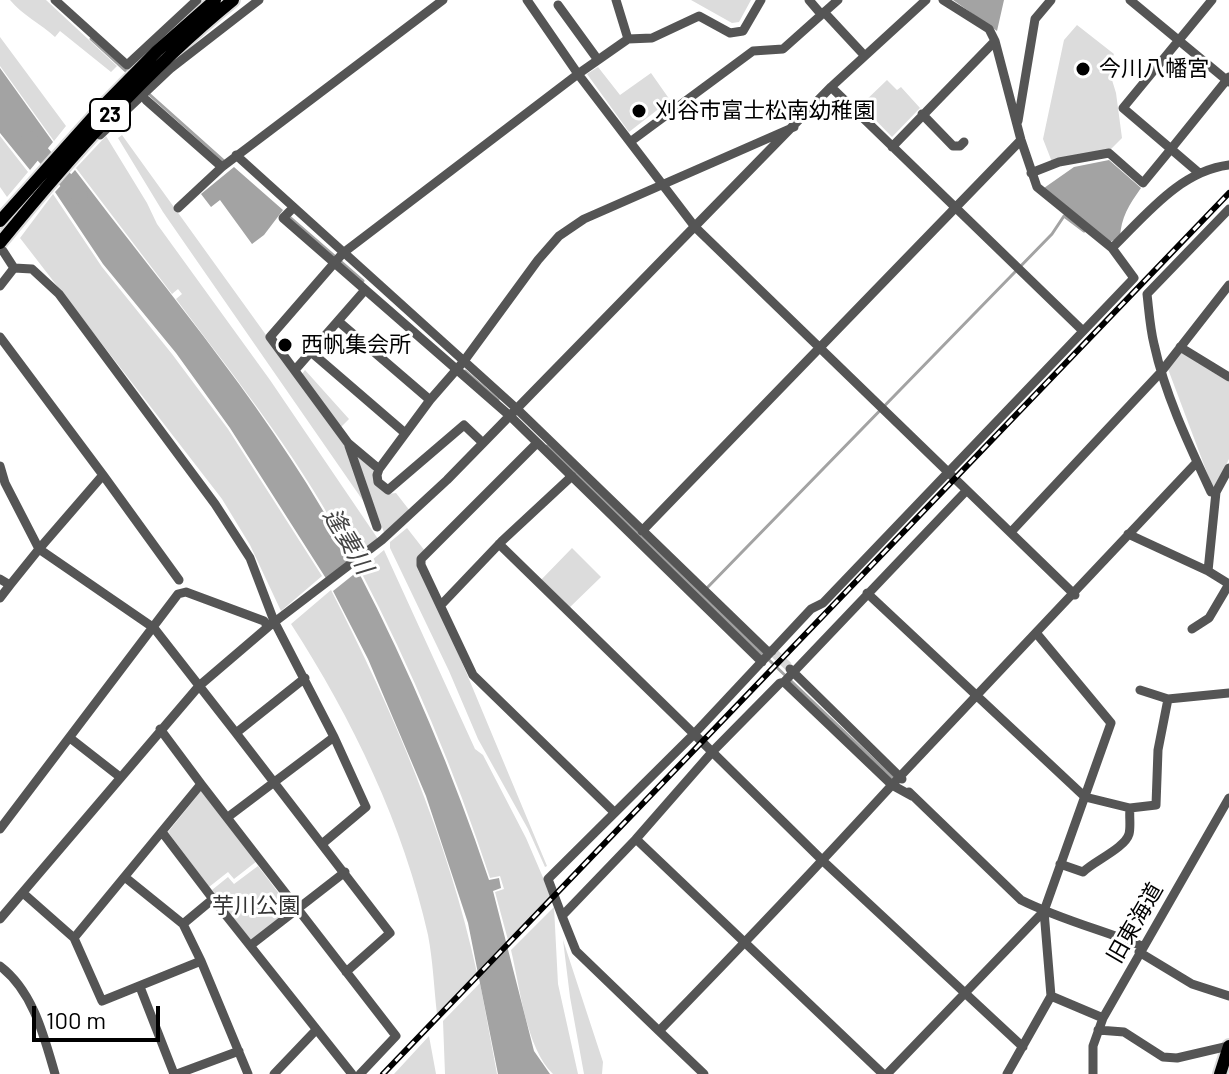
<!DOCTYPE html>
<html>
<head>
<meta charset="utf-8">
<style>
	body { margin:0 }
	#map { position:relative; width:1229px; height:1074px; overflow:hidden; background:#fff; font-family:Barlow,sans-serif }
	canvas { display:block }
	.scale { position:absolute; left:32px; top:1006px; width:128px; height:36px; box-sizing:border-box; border:4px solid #000; border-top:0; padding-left:10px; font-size:24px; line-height:28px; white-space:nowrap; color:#000; -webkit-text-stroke:6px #fff; paint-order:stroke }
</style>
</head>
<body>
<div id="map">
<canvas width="1229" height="1074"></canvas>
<div class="scale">100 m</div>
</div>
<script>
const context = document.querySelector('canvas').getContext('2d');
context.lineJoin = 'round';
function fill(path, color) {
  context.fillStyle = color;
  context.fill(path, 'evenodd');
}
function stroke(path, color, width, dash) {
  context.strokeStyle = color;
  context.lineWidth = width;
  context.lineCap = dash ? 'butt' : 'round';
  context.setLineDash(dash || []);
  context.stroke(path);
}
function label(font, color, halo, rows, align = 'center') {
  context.font = font + ' Barlow,"Noto Sans JP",sans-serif';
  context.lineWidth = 6;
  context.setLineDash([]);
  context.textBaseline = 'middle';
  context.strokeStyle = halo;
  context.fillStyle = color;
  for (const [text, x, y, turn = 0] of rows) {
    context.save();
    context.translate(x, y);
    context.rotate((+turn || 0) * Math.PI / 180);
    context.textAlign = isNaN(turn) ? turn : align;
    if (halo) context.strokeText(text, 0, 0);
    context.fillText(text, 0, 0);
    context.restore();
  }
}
fill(new Path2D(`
	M10 0H46L117 66 111 72 60 31 55 37C41 24 22 15 10 0Z
	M691 0H751L739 22 732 23Z
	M1077 25 1114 54 1108 67 1116 93 1122 138 1109 151 1052 162 1043 139 1064 40Z
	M0 37 66 126 54 141 0 66Z
	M598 67 620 95 651 73 670 100 629 132 587 74Z
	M887 80 897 90 901 87 920 108 892 137 861 105Z
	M122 135 346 446 366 505 163 212 118 138Z
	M0 136 28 172 7 197 0 187Z
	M106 136 147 203 157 224 270 380 378 539 352 559C305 465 239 383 176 299L182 294 178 289 172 294 76 168Z
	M53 194 102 267 172 354 228 429 322 576 281 611 250 545 222 499 20 238Z
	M1181 352 1229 382V459L1216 486H1212L1168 369Z
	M305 370 349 419 340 428 302 374Z
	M358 455 373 469 375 482 388 494 396 493 410 511 385 535 356 458Z
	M407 528 425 551 418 557 547 866 545 867 528 829 478 739 449 671 390 548V542Z
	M572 548 601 577 567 610 539 582Z
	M384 550 475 749 483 755 526 838 551 896 508 940 495 892 504 889 500 876 490 878C455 771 412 670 360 570Z
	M331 590C393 711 448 839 477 973L437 1014C434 988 433 961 428 935 404 826 352 718 291 624Z
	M201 791 257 861 234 879 228 872 209 887 168 832Z
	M258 866 293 912 254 944 212 890 228 877 234 884Z
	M554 907 558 984 578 1074H553C526 1048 520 987 511 950Z
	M563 940 603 1062 602 1074H584L570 997Z
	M480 983 497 1074H445L443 1021Z
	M429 1036 436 1074H394Z`), '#dcdcdc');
fill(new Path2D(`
	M953 0H1004L997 31Z
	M0 68 53 142 30 170 0 133Z
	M1109 160 1141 188C1129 205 1121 217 1120 238L1109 242 1044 188 1074 167Z
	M234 167 283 210 264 235 252 244 220 200 211 207 201 194Z
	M75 170C170 296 278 420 351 561L327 580 230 428 176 353 103 264 55 192Z
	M358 571C410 671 453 773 489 880L499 878 501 888 493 891 534 1051 550 1074H498L468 923 426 796 368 659 333 591Z`), '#a3a3a3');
stroke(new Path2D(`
	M91 39 129 74
	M149 94 224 161
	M287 215 363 281
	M465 371 498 400
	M547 446 763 655
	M705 590 1052 234 1064 216 1084 231
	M769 660 894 779`), '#a3a3a3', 3);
stroke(new Path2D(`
	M29 139 80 196`), '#a3a3a3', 16);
stroke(new Path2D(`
	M772 651 790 668`), '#d9d9d9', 9, [9, 4.5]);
const highway = new Path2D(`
	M0 221 103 106 157 51 215 0
	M0 243C71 156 146 71 233 0
	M1220 1074 1229 1046`);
stroke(highway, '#dbdbdb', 16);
stroke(new Path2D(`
	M55 0 127 65 197 0
	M527 0 578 74 695 227 1075 595
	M616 0 628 39
	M761 0 743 31 730 33 699 16 652 38 628 39 578 74 343 253 270 337 348 443 379 469 430 400 464 361 538 260 559 236 584 219 794 127
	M809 0 821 14
	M943 0 989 29 995 41
	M1130 0 1229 82
	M1212 0 1123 108 1171 149 1229 77
	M558 5 598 60
	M824 12 864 55
	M831 87 1083 331
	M146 100 222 167 178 208
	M922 114 953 146H960L964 142
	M1018 121 1035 19 1051 0
	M100 135 170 69 259 0
	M630 142 753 51 783 49 838 0
	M892 147 995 41 1021 140 1037 187 1112 248 1134 278 823 603 811 609 694 734 823 861 1023 1047
	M236 155 517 409 767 651H772
	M222 167 443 0
	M1031 173 1059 162 1109 153 1143 183 1171 149 1199 173
	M293 208 283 218 510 416 762 662
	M1112 248C1146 215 1180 171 1229 165
	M3 251 14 268
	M14 268 32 269 59 294 215 504 250 558 274 621 334 737 366 807 322 844
	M0 286 14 268
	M338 321 430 400
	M0 337 103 475 39 549 5 483 0 466
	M1180 347 1229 377
	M311 352 405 433
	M295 370 365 290
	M537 443 421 559V565L473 675 614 812
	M349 446 377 527
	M379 469 377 475 378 482 388 490 464 425 483 443
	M103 475 179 580
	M1216 492H1211C1189 445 1165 395 1154 344 1150 328 1149 311 1147 294L1229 209
	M642 531 1021 140
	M1011 532 1161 372 1229 285
	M1128 534 1208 571 1229 584
	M499 544 694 734 548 879 562 916
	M1208 571 1216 492 1229 468
	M0 579 10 585 39 549 154 628 236 733
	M867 593 1085 797 1130 808C1129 816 1131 827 1129 834 1125 848 1094 861 1083 872L1060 864
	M0 598 10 585
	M441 605 502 541 572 476
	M1192 629 1209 618 1229 584
	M790 669 902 779
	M305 678 236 733 390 933 346 972
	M784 682 892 785C816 868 738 950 659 1031L576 951 562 916 636 839 883 1074
	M1140 690 1168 699
	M70 738 120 777
	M201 784 396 1036 360 1074
	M909 792 1021 900C1059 919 1102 930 1142 946
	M912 796 892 785 1197 462
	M1130 808 1156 805 1158 750 1168 699 1229 693
	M228 817 334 737
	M0 829 178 594 186 592 264 621 268 627
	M162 832 213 899 183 924 201 961 248 1074
	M636 839 713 751 780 683 784 682 966 491
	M126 878 183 924
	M23 893 74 938 102 1001 201 961
	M213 899 352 1074
	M0 919 199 686 268 627 382 540 447 480 831 87 926 0
	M74 938 201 784 160 729
	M251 945 345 872
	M1139 952 1192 984 1229 996
	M0 966C33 991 44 1036 55 1074
	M140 987 174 1074
	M1051 996 1103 1018
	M1098 1030 1124 1032 1163 1057 1177 1058 1229 1046
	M659 1031 704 1074
	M177 1074 239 1051
	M274 1074 316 1030
	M887 1074 1044 911
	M1007 1074 1051 996 1044 911 1111 723 1037 634
	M1093 1074V1046L1103 1018 1229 798`), '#555', 9);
stroke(highway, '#000', 12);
const rail = new Path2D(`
	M383 1074 1229 193`);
stroke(rail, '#000', 6);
stroke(rail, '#fff', 3, [9]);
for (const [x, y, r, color] of [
	[1083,69,8,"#000"],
	[639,111,8,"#000"],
	[285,345,8,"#000"]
]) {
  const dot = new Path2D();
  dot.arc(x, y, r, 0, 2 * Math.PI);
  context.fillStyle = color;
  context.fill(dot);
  stroke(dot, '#fff', 3);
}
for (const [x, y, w] of [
	[110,115,40]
]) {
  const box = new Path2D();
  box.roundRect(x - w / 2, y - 16, w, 32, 6);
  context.fillStyle = '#fff';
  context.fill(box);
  stroke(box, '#000', 2);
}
label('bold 20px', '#000', null, [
	["23",110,115]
]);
label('22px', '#000', '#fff', [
	["今川八幡宮",1099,69],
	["刈谷市富士松南幼稚園",655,111],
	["西帆集会所",301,345]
], 'left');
label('22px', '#333', '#fff', [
	["芋川公園",256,906]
]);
label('22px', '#000', '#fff', [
	["旧東海道",1135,923,-60]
]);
label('italic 24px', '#444', '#fff', [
	["逢妻川",348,541,59]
]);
</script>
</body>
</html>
